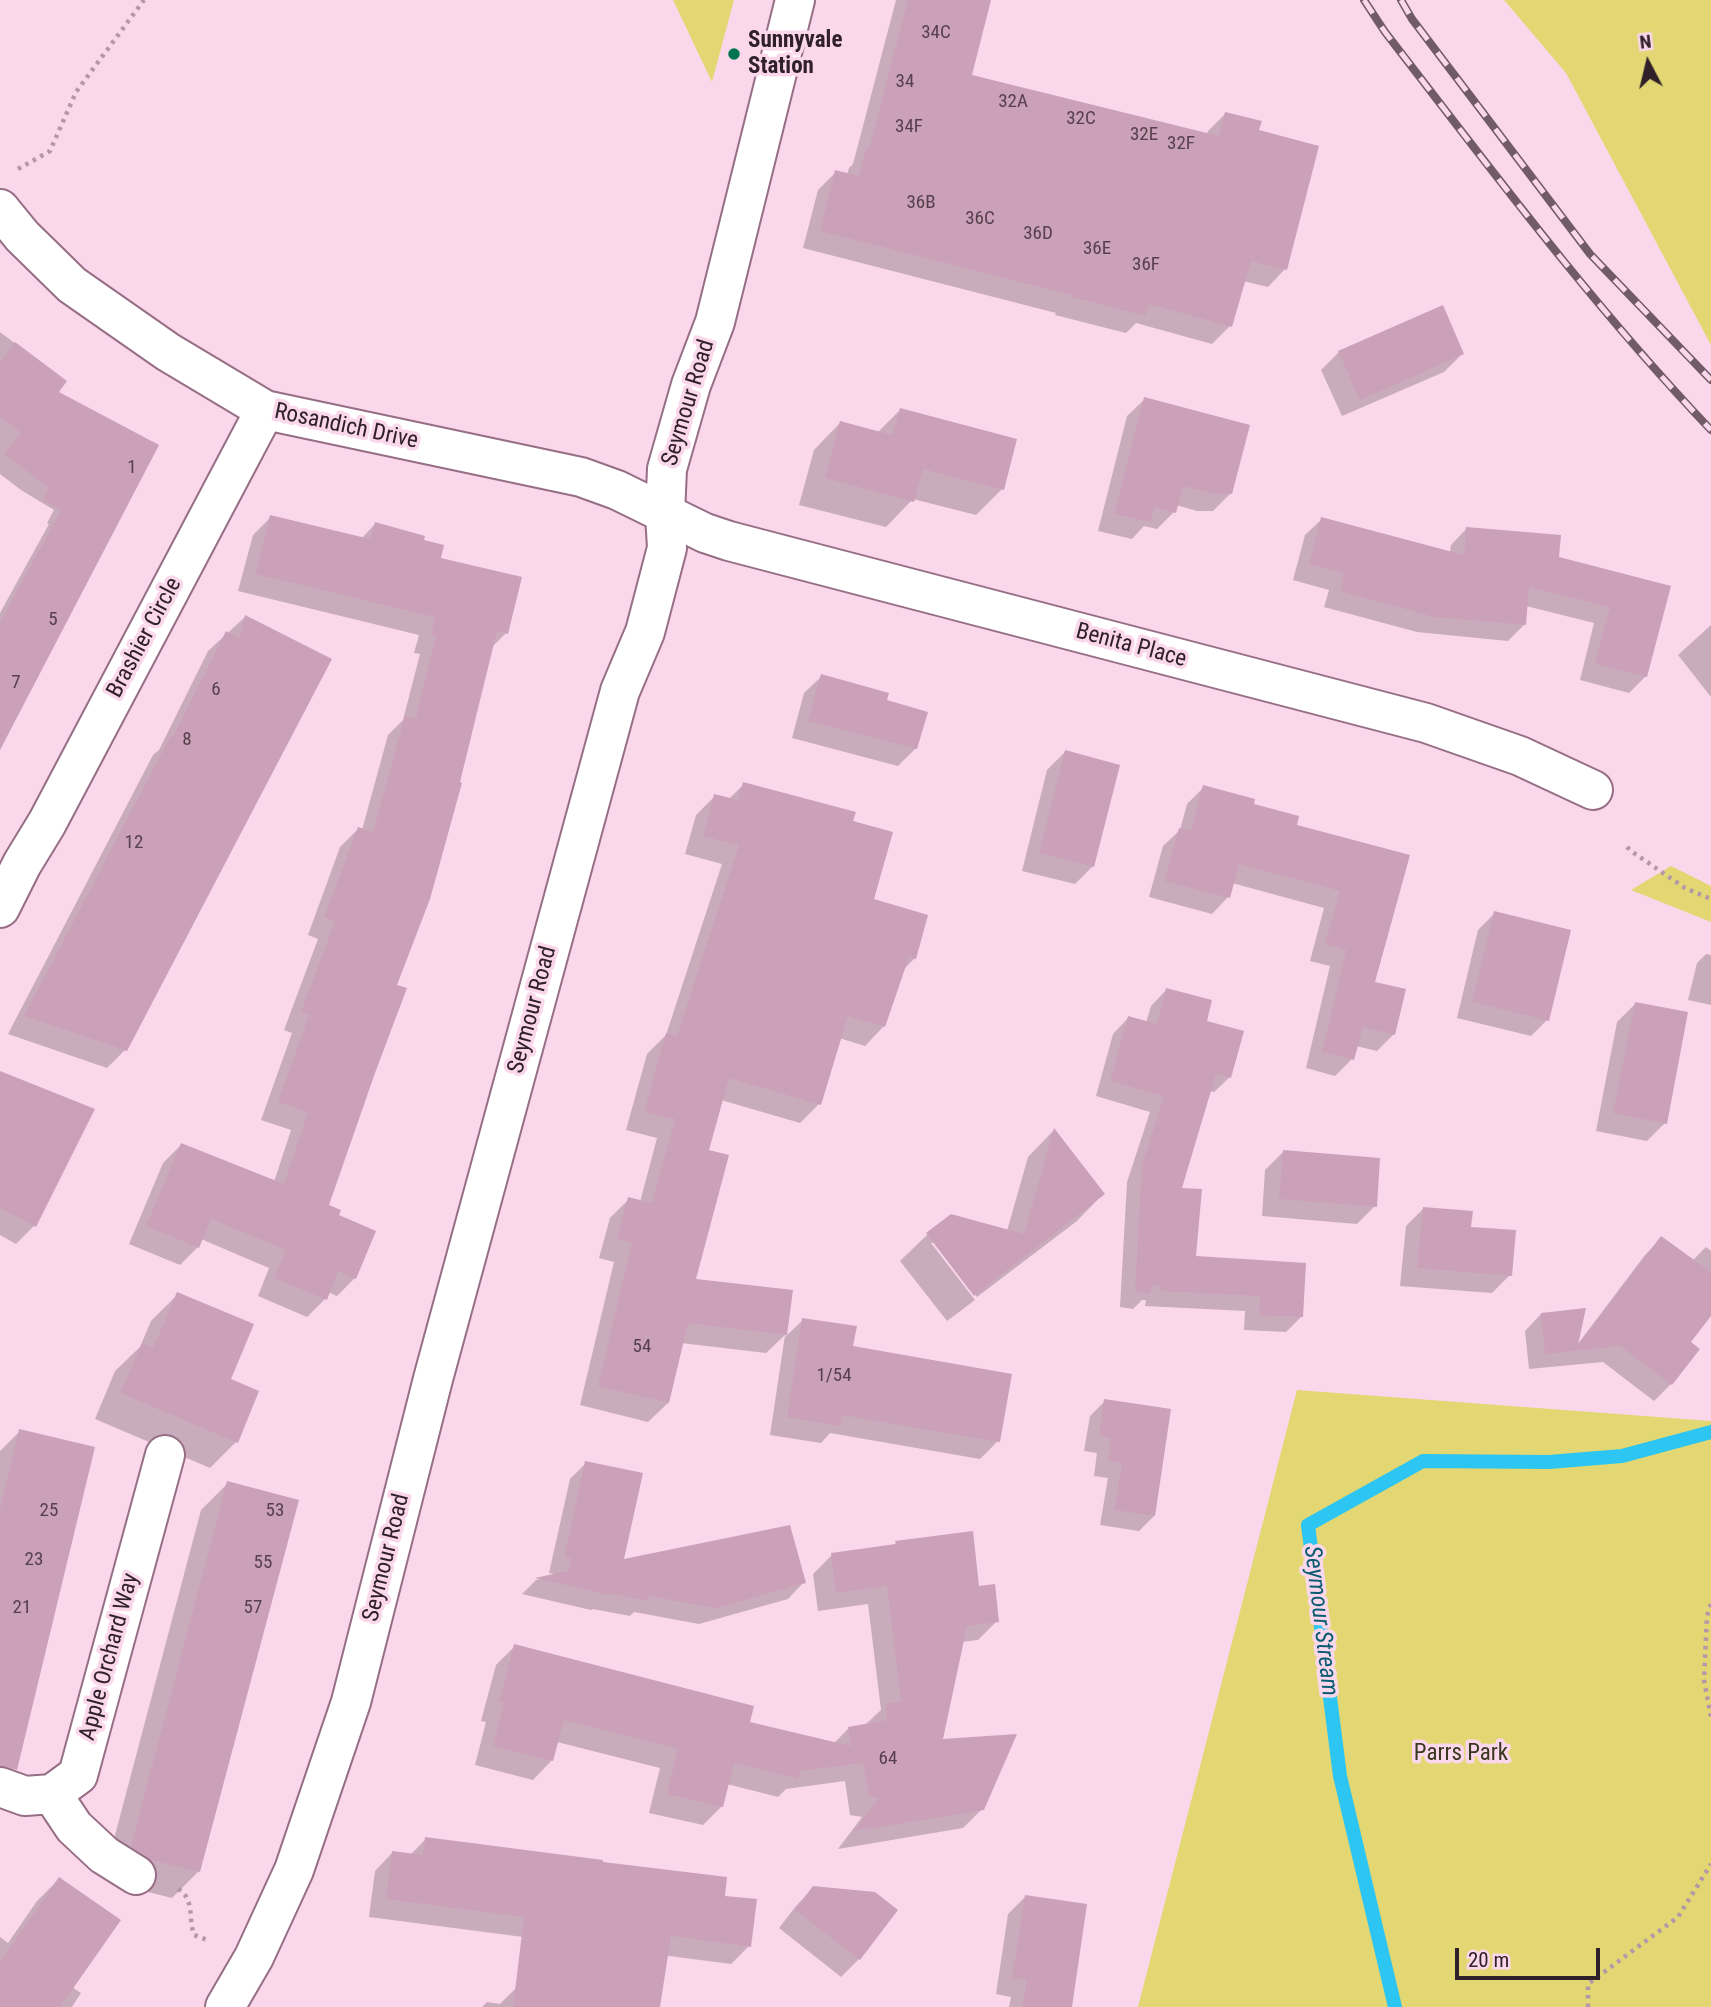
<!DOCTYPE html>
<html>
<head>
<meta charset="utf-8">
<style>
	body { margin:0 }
	#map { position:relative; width:1711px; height:2007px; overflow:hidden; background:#fbd7eb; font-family:"Roboto Condensed",sans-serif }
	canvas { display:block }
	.north { position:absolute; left:1613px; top:28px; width:70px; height:70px; -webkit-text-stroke:5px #fbd7eb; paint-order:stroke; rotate:353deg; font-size:19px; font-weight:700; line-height:28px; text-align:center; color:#302029 }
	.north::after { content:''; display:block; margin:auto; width:24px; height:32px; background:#302029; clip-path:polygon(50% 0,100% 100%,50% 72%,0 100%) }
	.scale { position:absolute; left:1455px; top:1948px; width:145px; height:32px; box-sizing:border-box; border:4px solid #302029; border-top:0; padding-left:9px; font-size:21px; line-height:24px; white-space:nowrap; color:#302029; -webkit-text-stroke:5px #fbd7eb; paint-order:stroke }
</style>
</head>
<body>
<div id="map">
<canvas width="1711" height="2007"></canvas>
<div class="north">N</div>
<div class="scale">20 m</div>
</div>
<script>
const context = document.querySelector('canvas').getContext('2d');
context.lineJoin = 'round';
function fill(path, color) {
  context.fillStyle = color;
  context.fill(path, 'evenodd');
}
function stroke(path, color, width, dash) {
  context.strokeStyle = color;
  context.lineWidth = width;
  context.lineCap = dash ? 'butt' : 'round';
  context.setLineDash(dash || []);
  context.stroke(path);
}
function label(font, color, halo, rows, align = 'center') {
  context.font = font + ' "Roboto Condensed",sans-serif';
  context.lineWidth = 7;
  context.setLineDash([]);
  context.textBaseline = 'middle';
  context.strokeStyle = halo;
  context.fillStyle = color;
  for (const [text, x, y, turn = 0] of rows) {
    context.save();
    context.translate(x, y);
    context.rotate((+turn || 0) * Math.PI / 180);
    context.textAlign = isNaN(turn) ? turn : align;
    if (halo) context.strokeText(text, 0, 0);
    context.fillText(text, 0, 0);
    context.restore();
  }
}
fill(new Path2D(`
	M673 0H734L712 82Z
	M1504 0H1711V345L1566 73Z
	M1671 866 1711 886V922L1631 890Z
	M1297 1390 1711 1421V2007H1138Z`), '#e2d773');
fill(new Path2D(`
	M896 0H989L970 76 1207 135 1208 131 1226 113 1257 131 1285 269 1268 287 1243 281 1230 326 1212 344 1136 323 1126 333 1055 315 1056 313 803 248 818 190 836 172 847 175 849 168 853 164Z
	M0 332 65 381 56 393 157 446 0 745V613L49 524 47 523 54 510 21 490 0 474Z
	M1339 352 1462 354 1444 372 1342 416 1321 370Z
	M1145 399 1230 494 1213 511H1197L1176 505 1174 512 1157 529 1144 526 1132 539 1098 531 1127 416Z
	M900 410 1002 489 976 515 913 499 886 527 799 505 814 450 840 423 877 433Z
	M271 517 361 539 375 524 422 541 506 633 491 648 395 986 327 1206 337 1216 355 1278 337 1296 328 1292 325 1299 307 1317 258 1296 269 1268 201 1239 198 1247 180 1265 129 1244 163 1163 181 1145 274 1182 291 1130 261 1120 292 1033 284 1030 318 939 308 935 340 847 358 829 362 830 388 735 403 720 420 654 414 653 419 635 238 591 253 535Z
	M1322 519 1450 553 1451 545 1467 528 1558 558 1669 587 1646 676 1629 693 1580 680 1594 623 1526 606 1524 625 1508 641 1417 632 1324 607 1329 590 1293 580 1305 535Z
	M245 617 125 1050 107 1068 8 1034 153 755 159 750 208 651Z
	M1711 625V697L1678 655Z
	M822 676 885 702 916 748 898 766 792 738 804 693Z
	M1065 752 1093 866 1075 884 1022 871 1047 770Z
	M744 784 851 822 872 900 915 958 902 971 884 1026 865 1046 839 1038 819 1104 800 1123 721 1100 707 1151 694 1280 791 1292 785 1337 803 1320 851 1348 998 1441 980 1459 830 1433 821 1443 770 1435 785 1335 766 1353 681 1343 668 1403 648 1422 580 1405 614 1262 599 1258 610 1218 629 1199 640 1202 657 1138 626 1130 647 1054 666 1035 722 864 685 854 696 815 715 796 728 800Z
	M1204 787 1252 805 1295 826 1408 857 1373 984 1394 1034 1377 1051 1356 1046 1352 1059 1335 1076 1306 1068 1330 966 1310 961 1324 908 1232 883 1228 897 1212 914 1149 897 1163 846 1180 830 1187 804Z
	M1495 913 1547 1020 1531 1036 1457 1018 1478 930Z
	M1706 954 1711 955V1005L1688 1000 1697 963Z
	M1166 990 1204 1023 1230 1077 1214 1092 1209 1091 1179 1189 1195 1258 1301 1317 1286 1332 1244 1330 1245 1311 1145 1306 1146 1300H1142L1133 1309 1120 1307 1127 1182 1150 1112 1096 1096 1113 1034 1128 1018 1146 1023 1151 1006Z
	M1635 1004 1665 1123 1647 1141 1596 1131 1617 1022Z
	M0 1073 34 1226 16 1244 0 1235Z
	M1053 1131 1103 1194 1077 1221 977 1297 935 1243H931L975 1300 947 1321 900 1261 927 1235 951 1216 1007 1231 1028 1157Z
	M1283 1152 1375 1206 1357 1224 1262 1216 1265 1170Z
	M1424 1208 1510 1275 1492 1293 1400 1286 1406 1226Z
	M1662 1238 1692 1261 1706 1247 1711 1251V1313L1689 1343 1698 1350 1671 1384 1654 1401 1603 1362 1529 1369 1525 1331 1541 1314 1577 1345 1645 1255Z
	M178 1294 229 1380 236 1442 210 1468 95 1419 115 1371 140 1347 151 1321Z
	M1105 1401 1154 1516 1139 1531 1100 1525 1108 1478 1094 1476 1097 1453 1084 1451 1090 1416Z
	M20 1431 19 1754 0 1773V1451Z
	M586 1463 622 1562 804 1582 788 1599 699 1624 634 1612 630 1616 593 1609 591 1610 522 1594 536 1580 558 1575 549 1573 570 1479Z
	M228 1483 199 1871 172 1898 124 1886 105 1873 201 1510Z
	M896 1543 977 1588 997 1621 978 1640 961 1642 941 1741 982 1809 963 1828 838 1849 862 1817 850 1815 845 1781 786 1789 778 1797 727 1784 722 1806 703 1825 649 1813 660 1768 557 1742 552 1760 533 1780 475 1765 486 1722 481 1721 496 1665 515 1646 748 1724 834 1743 848 1729 866 1724 881 1710 868 1604 818 1611 813 1574 832 1555 893 1546Z
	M425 1840 601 1864 723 1897 749 1946 731 1964 369 1917 375 1871 392 1853 410 1855Z
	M59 1879 72 1987 81 1993 72 2007H0V1937L8 1943 37 1901Z
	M814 1887 859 1959 841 1977 779 1928 796 1906Z
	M1025 1897 1065 2007H1009L1011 1997 996 1994 1008 1914Z
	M516 1988 557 2007H482L487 2002 500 2004Z`), '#0003');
stroke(new Path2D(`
	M1395 2007 1340 1776 1308 1525 1423 1461 1549 1462 1622 1456 1711 1432`), '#2dc5f1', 14);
fill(new Path2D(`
	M908 0H991L972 75 1219 136 1225 112 1262 121 1259 130 1319 146 1287 270 1251 261 1232 327 1149 304 1145 316 1072 297V295L820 231 835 170 859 176 866 148 869 149Z
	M1443 305 1464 354 1360 400 1338 351Z
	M15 342 67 381 59 392 159 445 0 750V622L61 510 43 500 49 488 4 454 21 433 0 417V363Z
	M1144 397 1250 425 1232 494H1215L1183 486 1176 513 1154 507 1151 522 1114 514Z
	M900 408 1017 439 1004 490 923 469 914 502 825 478 840 421 892 435Z
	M270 515 370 539 375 522 425 536 424 540 444 545 441 558 522 577 508 634 497 631 460 782 462 783 430 899 397 985 407 988 375 1073 329 1205 341 1210 339 1215 376 1231 356 1279 338 1271 327 1300 274 1278 286 1250 211 1219 199 1248 146 1226 181 1143 284 1184 308 1112 278 1102 309 1015 301 1012 335 921 324 917 358 827 373 832 405 716 416 718 436 636 431 635 435 617 255 574Z
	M1321 517 1464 555 1466 527 1561 535 1559 557 1671 586 1647 677 1595 664 1610 607 1529 587 1526 625 1434 617 1340 591 1344 574 1309 564Z
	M245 615 332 659 127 1051 24 1016 171 735 173 736 226 631 239 638Z
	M821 674 889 693 887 700 928 712 917 749 808 721Z
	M1065 750 1120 765 1094 867 1039 853Z
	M743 782 856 812 853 821 893 832 874 899 928 915 916 959 909 957 885 1027 848 1016 821 1105 729 1078 709 1150 729 1155 696 1279 793 1290 787 1335 688 1323 669 1403 598 1386 632 1243 617 1239 628 1197 652 1203 675 1119 644 1112 666 1033 677 1036 739 845 703 836 714 794 738 800Z
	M1203 785 1255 799 1254 804 1299 816 1297 825 1410 855 1375 982 1406 989 1395 1035 1363 1027 1354 1060 1322 1052 1346 950 1325 944 1340 891 1239 864 1230 898 1164 881 1179 828 1191 831Z
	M1494 911 1571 930 1549 1021 1472 1002Z
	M1166 988 1212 1000 1207 1021 1244 1031 1231 1078 1216 1074 1182 1188 1202 1189 1196 1256 1306 1263 1303 1317 1259 1315 1260 1296 1160 1291V1285H1153L1150 1294 1135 1292 1142 1165 1164 1096 1110 1081 1128 1016 1157 1024Z
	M1635 1002 1688 1012 1667 1124 1613 1113Z
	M0 1071 95 1109 36 1227 0 1208Z
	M1054 1128 1105 1194 974 1296 926 1233 951 1214 1024 1234Z
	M1283 1150 1380 1158 1377 1207 1279 1199Z
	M1423 1207 1473 1211 1471 1227 1516 1230 1512 1276 1417 1268Z
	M1661 1236 1711 1272V1316L1691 1342 1700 1349 1672 1385 1620 1346 1545 1354 1541 1313 1586 1308 1578 1345Z
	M177 1292 254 1324 231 1379 259 1391 238 1443 120 1393 142 1343 153 1348Z
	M802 1318 857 1326 853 1346 1012 1374 1000 1442 842 1415 840 1426 787 1417Z
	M1104 1399 1171 1409 1155 1516 1114 1510 1122 1463 1108 1461 1111 1438 1099 1436Z
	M19 1429 95 1447 17 1770 0 1766V1510Z
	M585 1461 643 1473 624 1559 790 1525 806 1583 716 1608 648 1596V1601L609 1593V1595L535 1578 568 1571 571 1559 564 1557Z
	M227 1481 299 1500 200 1872 151 1860 131 1846Z
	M973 1531 979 1586 995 1584 999 1622 967 1626 943 1739 1017 1734 984 1810 854 1831 879 1798 869 1796 863 1763 800 1771 798 1779 734 1763 723 1807 667 1794 678 1749 564 1720 553 1761 493 1746 504 1703 499 1702 514 1644 754 1706 750 1722 851 1746 848 1727 887 1720 885 1704 901 1701 887 1586 836 1593 831 1553 896 1544 895 1541Z
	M425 1837 603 1860V1862L727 1877 725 1896 757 1899 751 1947 671 1936 660 2007H513L524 1917 386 1899 392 1851 423 1855Z
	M59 1877 121 1920 60 2007H0V1962Z
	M813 1886 875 1892 898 1910 860 1960 795 1910Z
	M1025 1895 1087 1904 1072 2007H1022L1027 1980 1012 1978Z`), '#cba0b9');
const minor = new Path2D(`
	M0 209 22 236 72 285 168 352 265 410 581 477 617 490 705 533 729 541 1426 723 1520 756 1593 790
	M0 908 22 864 47 823 265 410
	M0 1787 25 1796 52 1794 78 1775 165 1455
	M52 1794 74 1827 104 1855 136 1875`);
const major = new Path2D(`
	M225 2007 254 1957 294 1870 351 1702 433 1379 620 691 645 632 667 548 665 514 667 469 691 385 715 322 795 0`);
stroke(minor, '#966e85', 42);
stroke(major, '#966e85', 42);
stroke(new Path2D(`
	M18 169 50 151 76 92 144 0
	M1627 847 1631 851 1685 888 1711 899
	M1711 1604 1707 1616 1704 1680 1711 1717
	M178 1889C195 1899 188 1918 194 1935L210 1941
	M1588 2007V1984L1678 1917 1711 1864`), '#b598a8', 4.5, [3.5, 5]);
stroke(minor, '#fff', 38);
stroke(major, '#fff', 38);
const rail = new Path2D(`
	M1364 0 1385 32C1490 168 1592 305 1711 430
	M1401 0 1412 19 1590 254 1711 380`);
stroke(rail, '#715b67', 8);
stroke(rail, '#fbd7eb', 5, [16]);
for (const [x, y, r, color] of [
	[734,54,7,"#007550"]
]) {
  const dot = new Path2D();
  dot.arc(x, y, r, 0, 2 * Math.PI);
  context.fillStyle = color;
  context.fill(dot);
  stroke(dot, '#fbd7eb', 2.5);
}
label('19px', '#57404d', null, [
	["34C",936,33],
	["34",905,82],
	["32A",1013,102],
	["32C",1081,119],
	["34F",909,127],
	["32E",1144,135],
	["32F",1181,144],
	["36B",921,203],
	["36C",980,219],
	["36D",1038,234],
	["36E",1097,249],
	["36F",1146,265],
	["1",132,468],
	["5",53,620],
	["7",16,683],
	["6",216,690],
	["8",187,740],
	["12",134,843],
	["54",642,1347],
	["1/54",834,1376],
	["25",49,1511],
	["53",275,1511],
	["23",34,1560],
	["55",263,1563],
	["21",22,1608],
	["57",253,1608],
	["64",888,1759]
]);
label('bold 23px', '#302029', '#fbd7eb', [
	["Sunnyvale",748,41],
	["Station",748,67]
], 'left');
label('23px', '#302029', '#fbd7eb', [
	["Seymour Road",689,403,-73],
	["Rosandich Drive",346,427,12],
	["Brashier Circle",145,638,-62],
	["Benita Place",1131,646,15],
	["Seymour Road",533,1010,-75],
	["Seymour Road",387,1558,-76],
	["Apple Orchard Way",110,1657,-75]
]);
label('23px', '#3a371f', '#fbd7eb', [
	["Parrs Park",1461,1754]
]);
label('italic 24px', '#085b71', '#fbd7eb', [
	["Seymour Stream",1320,1621,83]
]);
</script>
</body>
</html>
